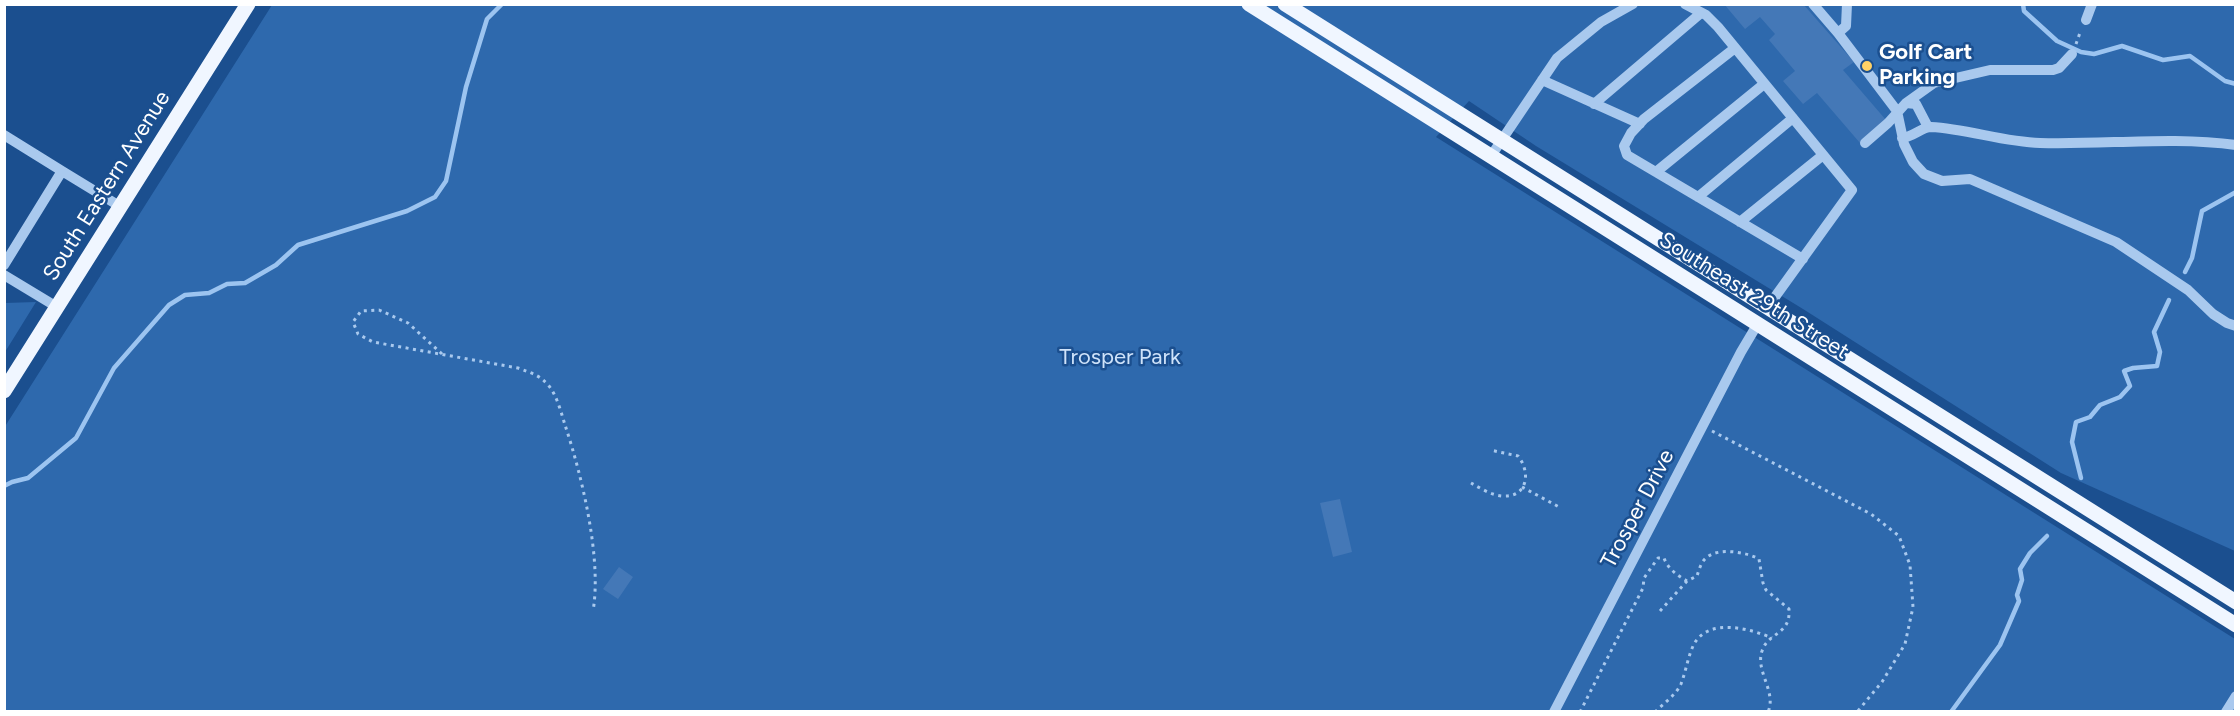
<!DOCTYPE html>
<html>
<head>
<meta charset="utf-8">
<style>
	body { margin:0 }
	#map { position:relative; width:2240px; height:716px; overflow:hidden; background:#1b4f8f; font-family:Figtree,sans-serif }
	canvas { display:block }
	.frame { position:absolute; inset:0; border:6px solid #fff; pointer-events:none }
</style>
</head>
<body>
<div id="map">
<canvas width="2240" height="716"></canvas>
<div class="frame"></div>
</div>
<script>
const context = document.querySelector('canvas').getContext('2d');
context.lineJoin = 'round';
function fill(path, color) {
  context.fillStyle = color;
  context.fill(path, 'evenodd');
}
function stroke(path, color, width, dash) {
  context.strokeStyle = color;
  context.lineWidth = width;
  context.lineCap = dash ? 'butt' : 'round';
  context.setLineDash(dash || []);
  context.stroke(path);
}
function label(font, color, halo, rows, align = 'center') {
  context.font = font + ' Figtree,sans-serif';
  context.lineWidth = 5;
  context.setLineDash([]);
  context.textBaseline = 'middle';
  context.strokeStyle = halo;
  context.fillStyle = color;
  for (const [text, x, y, turn = 0] of rows) {
    context.save();
    context.translate(x, y);
    context.rotate((+turn || 0) * Math.PI / 180);
    context.textAlign = isNaN(turn) ? turn : align;
    if (halo) context.strokeText(text, 0, 0);
    context.fillText(text, 0, 0);
    context.restore();
  }
}
fill(new Path2D(`
	M272 5H2235V551L2061 473 1803 309 1536 146 1469 101 1436 137 2235 639V711H5L4 428Z
	M36 302 5 352V303Z`), '#2e69ad');
stroke(new Path2D(`
	M2023 4 2024 11 2057 41 2081 52 2094 54 2122 46 2163 60 2190 56 2225 81 2236 84
	M2185 272 2192 258 2202 211 2236 192
	M2081 478 2072 442 2076 422 2090 417 2100 405 2120 397 2130 386 2124 371 2133 368 2157 366 2160 352 2154 332 2169 300
	M4 486 12 482 28 478 76 438 114 368 169 305 185 295 209 293 227 284 245 283 276 265 298 245 407 211 435 197 446 181 466 87 487 19 502 4
	M1951 712 2000 645 2019 601 2017 595 2022 580 2020 569 2030 553 2047 536`), '#9cc4f0', 4.5);
fill(new Path2D(`
	M1724 4H1803L1854 62 1843 70 1886 120 1860 143 1817 93 1803 104 1783 81 1795 71 1769 40 1775 34 1760 17 1745 29Z
	M1340 499 1352 552 1333 557 1320 503Z
	M619 567 633 577 618 599 603 589Z`), '#4478b7');
stroke(new Path2D(`
	M2076 44 2081 30
	M442 354 408 323 379 310 361 311 353 322 358 334 373 342 518 368C531 373 540 375 549 386 557 396 561 412 565 425 582 476 602 559 593 611
	M1712 431 1871 514 1899 536 1910 565 1913 607 1905 644 1882 682 1857 712
	M1471 483C1480 488 1491 495 1502 496 1528 498 1531 472 1518 456L1490 450
	M1522 487 1561 508
	M1660 611 1687 581
	M1580 712 1643 588 1644 578 1658 558H1664C1668 569 1678 576 1687 581L1697 576C1699 570 1701 562 1706 558 1718 547 1746 552 1759 559L1763 583 1766 590 1789 609C1791 635 1768 632 1762 651 1755 671 1777 692 1768 712
	M1655 712C1663 704 1676 695 1681 684 1686 671 1688 656 1694 644 1709 617 1751 629 1772 638`), '#a9c9ee', 3, [3, 4.5]);
stroke(new Path2D(`
	M1685 4 1706 15 1718 27 1852 190 1767 308
	M1813 4 1838 33 1846 26 1847 4
	M2086 20 2092 4
	M1838 33 1897 111 1904 144 1913 162 1924 174 1942 181 1970 179 2116 242 2188 290 2213 314 2227 323 2236 326
	M1735 48 1644 119 1631 133 1624 146 1627 155 1803 259
	M1542 80 1640 124
	M1906 103 1916 104 1928 127
	M1594 104 1701 13
	M4 135 62 171
	M1902 138C1913 137 1922 127 1931 127 1968 129 2003 142 2040 143 2105 145 2171 136 2236 145
	M1865 143 1888 123 1906 103 1934 83 1990 70H2053L2059 68 2072 54
	M1491 156 1557 58 1601 22 1633 4
	M1656 172 1764 84
	M1698 197 1793 118
	M1740 222 1823 155
	M4 265 62 171 121 207
	M4 275 57 307
	M1554 712 1741 352 1757 325
	M2226 712 2236 696`), '#a9c9ee', 10);
stroke(new Path2D(`
	M1249 4 2236 625
	M1285 4 2236 602
	M4 391 248 4`), '#f0f6ff', 15);
for (const [x, y, r, color] of [
	[1867,66,6,"#ffd166"]
]) {
  const dot = new Path2D();
  dot.arc(x, y, r, 0, 2 * Math.PI);
  context.fillStyle = color;
  context.fill(dot);
  stroke(dot, '#1b4f8f', 2);
}
label('bold 22px', '#fff', '#1b4f8f', [
	["Golf Cart",1879,53],
	["Parking",1879,78]
], 'left');
label('22px', '#fff', '#1b4f8f', [
	["South Eastern Avenue",107,186,-58],
	["Southeast 29th Street",1754,296,32],
	["Trosper Drive",1638,509,-62]
]);
label('22px', '#cfe3fa', '#1b4f8f', [
	["Trosper Park",1120,358]
]);
</script>
</body>
</html>
